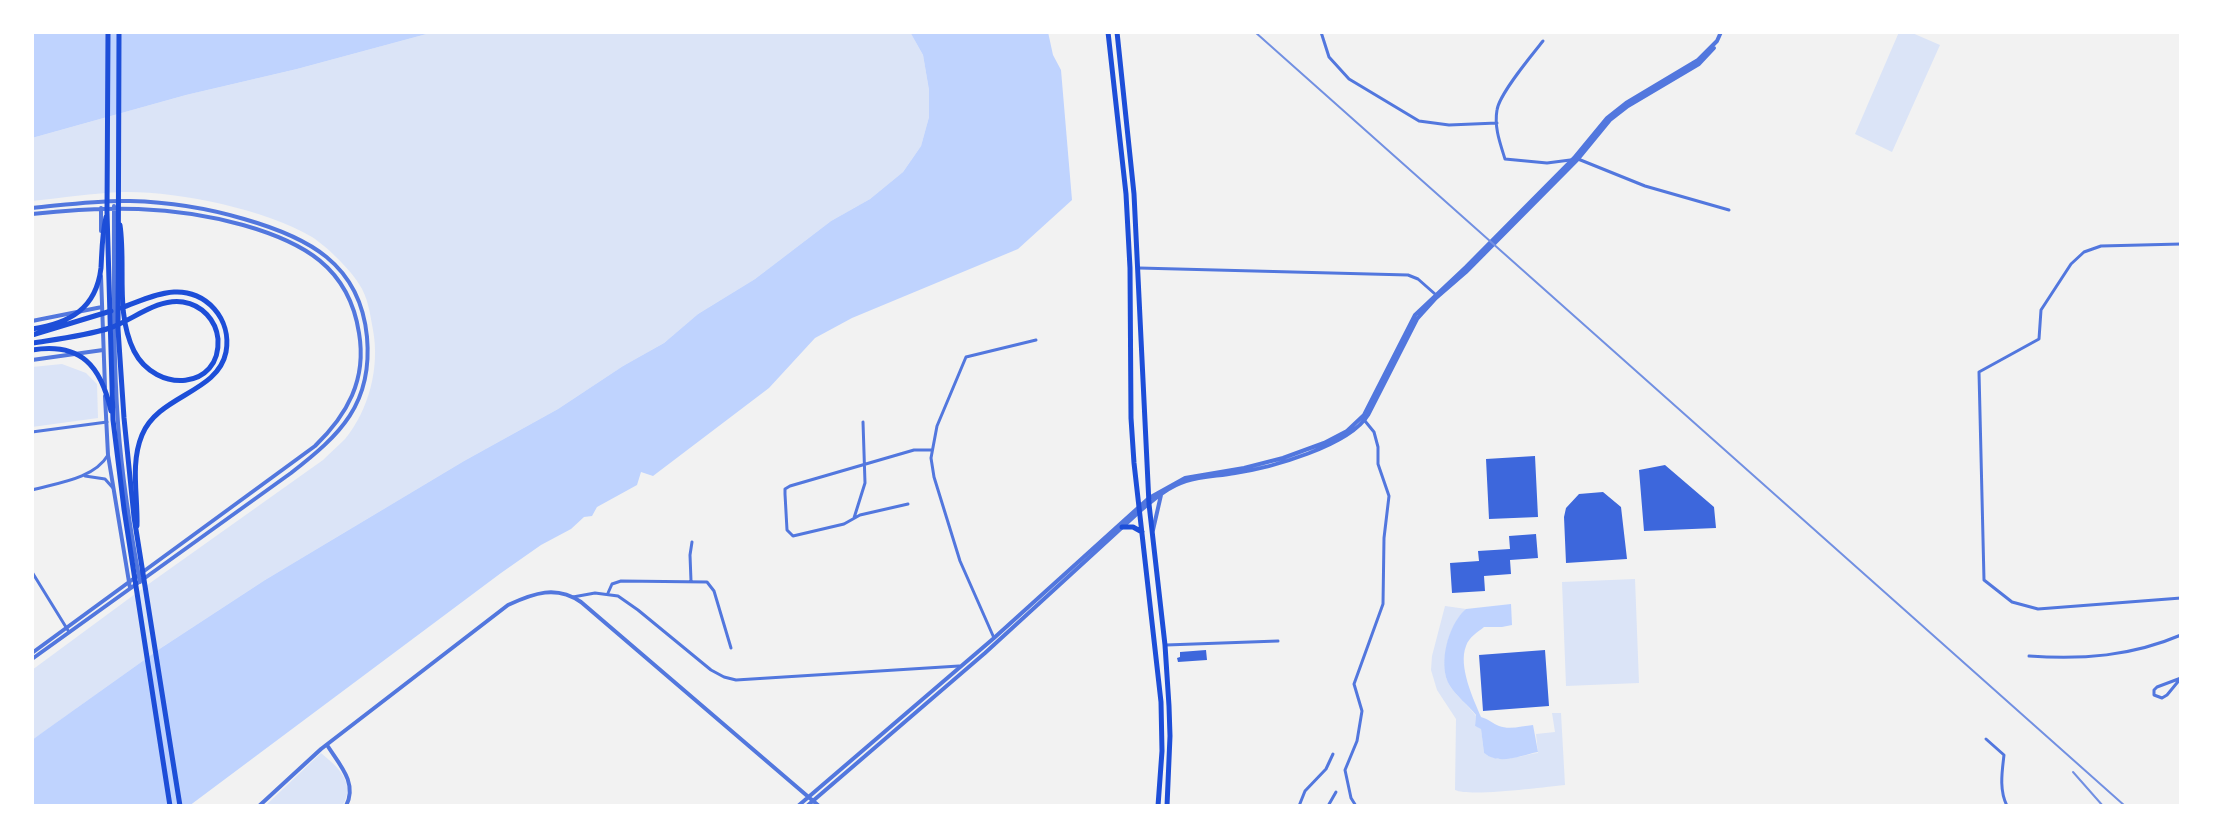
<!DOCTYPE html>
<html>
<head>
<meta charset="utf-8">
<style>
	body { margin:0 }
	#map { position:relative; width:2213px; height:838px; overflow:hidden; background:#f2f2f2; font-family:Merriweather,serif }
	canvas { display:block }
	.frame { position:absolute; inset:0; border:34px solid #fff; pointer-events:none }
</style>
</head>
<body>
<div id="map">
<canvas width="2213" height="838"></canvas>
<div class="frame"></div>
</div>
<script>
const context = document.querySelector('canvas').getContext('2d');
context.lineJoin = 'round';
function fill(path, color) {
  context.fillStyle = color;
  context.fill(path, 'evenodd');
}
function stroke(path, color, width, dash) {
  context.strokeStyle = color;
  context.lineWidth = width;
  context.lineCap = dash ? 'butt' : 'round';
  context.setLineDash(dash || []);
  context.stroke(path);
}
fill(new Path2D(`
	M434 32H910L923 55 929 90V117L921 146 903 172 870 199 831 221 755 279 698 314 664 343 623 366 558 409 464 461 265 580 161 648 32 740V670L150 583 323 460C330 453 338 446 345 439 369 410 380 367 373 330 370 314 368 297 359 284 350 269 326 246 312 237 265 209 177 191 123 192 93 193 62 198 32 201V138L186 95 297 69Z
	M1899 32H1910L1940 45 1892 152 1855 134Z
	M62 364 86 373 97 384 98 418 32 427V367Z
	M1635 579 1639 683 1566 686 1562 582Z
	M1445 606 1466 609C1449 625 1437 665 1450 686 1457 697 1468 705 1476 716L1475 726 1481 728 1484 753C1500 765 1520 755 1538 753L1536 734 1555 732 1552 713H1561L1565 785C1544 787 1470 797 1455 790L1456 719 1437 690 1431 670 1432 656Z
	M321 753C338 767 357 784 342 806H265Z`), '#dbe4f7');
fill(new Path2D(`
	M32 32H434L297 69 186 95 32 138Z
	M910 32H1048L1053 55 1061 70 1072 200 1018 249 852 318 815 338 769 388 653 476 641 472 637 485 597 507 592 516 584 517 571 529 541 545 501 573 189 806H32V740L43 732 161 648 265 580 464 461 558 409 623 366 664 343 698 314 755 279 831 221 870 199 903 172 921 146 929 117V90L923 55Z
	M1511 604 1512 625 1502 627H1484C1478 632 1469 637 1466 646 1458 666 1473 698 1481 717 1489 719 1493 724 1499 726 1509 730 1523 726 1533 725L1538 752C1521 755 1500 766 1484 753L1481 729 1475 726 1476 715C1468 705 1457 697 1450 686 1437 666 1448 624 1466 609Z`), '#bfd3fe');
fill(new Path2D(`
	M1535 456 1538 517 1489 519 1486 459Z
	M1665 465 1714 507 1716 528 1644 531 1639 470Z
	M1603 492 1621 507 1627 559 1566 563 1564 517 1566 508 1579 494Z
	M1536 534 1538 558 1510 560 1511 574 1484 576 1485 591 1452 593 1450 563 1479 561 1478 551 1510 549 1509 536Z
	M1206 650 1207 660 1178 662 1177 658 1180 657V652Z
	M1545 650 1549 706 1483 711 1479 655Z`), '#3d67dc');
stroke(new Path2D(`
	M1321 32 1329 57 1349 79 1419 121 1449 125 1497 123
	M1543 41C1532 55 1499 94 1497 110 1494 127 1500 143 1505 159L1547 163 1578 159 1645 186 1729 210
	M2181 244 2101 246 2084 252 2071 264 2041 310 2039 339 1979 372 1984 580 2012 602 2038 609 2181 598
	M1139 268 1408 275 1418 279 1435 294
	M32 432 107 422
	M85 476 105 479 113 488
	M32 490C57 483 94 479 108 455
	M908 504 860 515 844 524 793 536 787 530 785 494V489L790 486 914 450H931
	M854 518 865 483 863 422
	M32 572 69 632
	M691 581 690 555 692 542
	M608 593 612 584 621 581 707 582 714 591 731 648
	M573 597 595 593 618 596 638 610 711 670 724 677 736 680 959 666
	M994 638 960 561 934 477 931 458 937 426 966 357 1036 340
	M1166 645 1278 641
	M2029 656C2082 660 2132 656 2181 635
	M2181 678 2157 687 2154 690V695L2162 698 2167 695 2181 678
	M1986 739 2004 755C2002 772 1999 790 2007 806
	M1299 806 1305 791 1326 769 1333 754
	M1328 806 1336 792
	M1356 806 1351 798 1345 770 1357 741 1362 711 1354 684 1383 604 1384 538 1389 496 1378 464V447L1374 432 1365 421`), '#5277de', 3);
stroke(new Path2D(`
	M114 206C114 278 113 351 118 423 122 476 130 529 140 582
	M32 208C64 205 97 200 130 201 168 202 207 208 244 219 307 237 360 263 367 337 373 404 340 435 291 473L32 659
	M101 208V231
	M32 214C106 206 171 205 243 225 303 242 349 267 359 333 367 380 347 415 315 446L32 653
	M101 276 105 387
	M32 321 102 307
	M32 360 103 350
	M105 396 108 455 130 588
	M1153 530 1161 495
	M327 745C339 764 358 783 346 806
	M259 806 321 749 508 605C534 593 556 585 581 602L819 806
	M798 806 994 638 1149 498 1185 478 1244 468 1283 458 1324 443 1347 431 1364 415 1415 315 1466 267 1574 158 1607 118 1626 103 1698 60 1717 41 1721 32
	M807 806 985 653 1140 511C1153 500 1169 486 1186 481 1202 476 1219 476 1235 473 1270 468 1349 446 1368 415L1417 319 1436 298 1466 272 1578 159 1610 120 1628 106 1699 64 1714 48`), '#5277de', 4);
stroke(new Path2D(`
	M1108 32 1126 194 1130 268 1131 418 1134 463 1161 702 1162 751 1158 806
	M1117 32 1134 194 1149 504 1165 645 1169 706 1170 736 1167 806
	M121 308C138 302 156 293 174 292 206 290 232 319 226 352 218 393 158 395 142 435 130 464 138 496 137 526
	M32 329C70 323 96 309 101 268 102 250 102 234 106 217
	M32 335 111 311
	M32 343C58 339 85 336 110 328 133 320 157 298 183 302 202 305 216 320 218 339 221 390 156 394 134 351 115 313 126 266 120 225
	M32 350C81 342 101 366 111 411
	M1122 527H1133L1142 532`), '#1d4ed8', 5);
stroke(new Path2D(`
	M108 32 107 212 113 420 124 509 170 806
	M119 32 118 329 124 418 134 517 180 806`), '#1d4ed8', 5);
stroke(new Path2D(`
	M1255 32 2125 806
	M2073 772 2103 806`), '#7290e2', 2);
</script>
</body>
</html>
